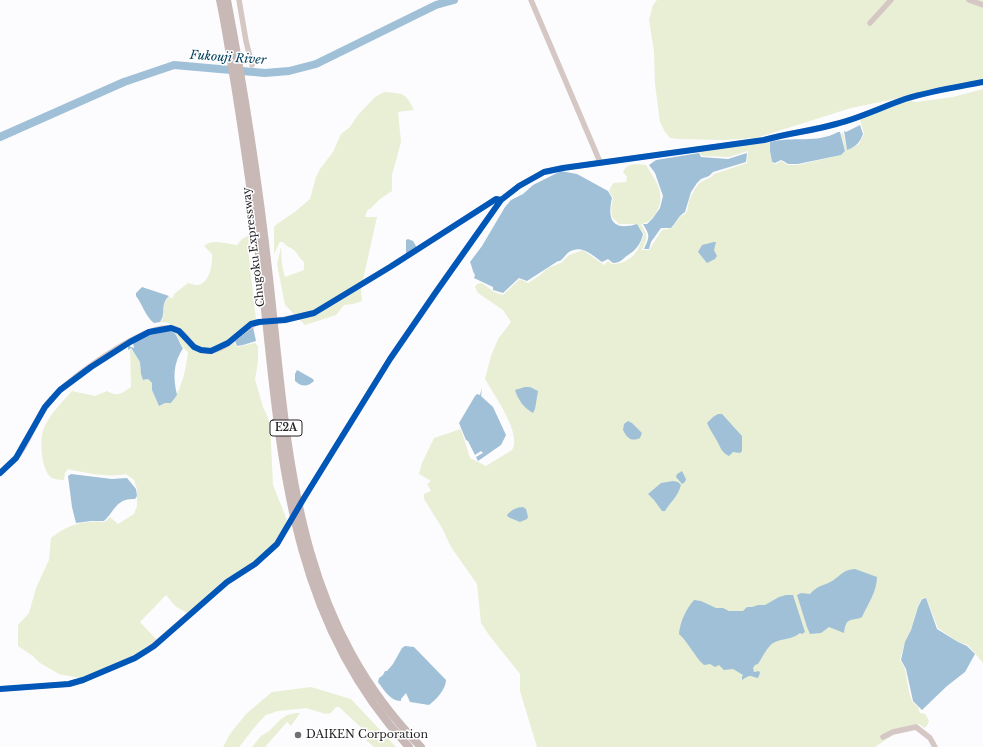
<!DOCTYPE html>
<html>
<head>
<meta charset="utf-8">
<style>
	body { margin:0 }
	canvas { display:block; background:#fcfbfd }
</style>
</head>
<body>
<canvas width="983" height="747"></canvas>
<script>
const context = document.querySelector('canvas').getContext('2d');
context.lineJoin = 'round';
function fill(path, color) {
  context.fillStyle = color;
  context.fill(path, 'evenodd');
}
function stroke(path, color, width, dash) {
  context.strokeStyle = color;
  context.lineWidth = width;
  context.lineCap = dash ? 'butt' : 'round';
  context.setLineDash(dash || []);
  context.stroke(path);
}
function label(font, color, halo, rows, align = 'center') {
  context.font = font + ' "Libre Baskerville",serif';
  context.lineWidth = 3;
  context.setLineDash([]);
  context.textBaseline = 'middle';
  context.strokeStyle = halo;
  context.fillStyle = color;
  for (const [text, x, y, turn = 0] of rows) {
    context.save();
    context.translate(x, y);
    context.rotate((+turn || 0) * Math.PI / 180);
    context.textAlign = isNaN(turn) ? turn : align;
    if (halo) context.strokeText(text, 0, 0);
    context.fillText(text, 0, 0);
    context.restore();
  }
}
fill(new Path2D(`
	M657 0H983V83L914 95 851 108 756 138 722 140 679 139 670 138 665 132 660 122 655 84 654 51 649 20 653 5Z
	M983 89V663L968 645 958 642 938 628 926 598H922C916 608 915 618 911 629 907 641 903 647 900 660L905 669 909 692 912 701 918 707 920 713 925 714 929 721 927 726 924 728 919 724 898 729 890 737 875 747H537L520 691V674L489 635 481 623 477 584 451 547 442 528 424 499V494L431 491 427 484 431 481 419 474 422 463 434 438 461 429 470 458 486 466 512 450C523 435 493 393 485 379L491 356 498 339 511 322 503 310 478 293 475 287 477 284 482 283 494 292 503 295 520 279 528 283 539 276 548 268 561 263 569 255 583 250 604 265 608 261 612 264C632 263 638 252 644 234L637 224H619L612 217 611 208 613 198 609 191 613 183 626 182 627 177 623 172C627 163 637 164 646 165 656 181 667 194 656 213 652 219 648 223 641 224 648 236 648 237 642 250H649L662 230C677 228 672 226 680 217 682 215 684 215 686 213 688 210 688 205 689 201 691 196 694 189 698 185 703 179 709 180 714 174L747 163 748 151 729 157 702 156 699 152 770 142V152L772 163 776 164 781 161 788 165H798L841 155 845 151 841 133H843L847 150 858 145 864 134 859 116 873 108 903 99 916 102 953 97Z
	M384 92C404 94 405 92 414 110L398 112 401 142 392 175V191L380 199 370 209H368L365 217H377L361 289 362 301 353 304 344 305 336 315 305 325 285 305 277 264 281 247 282 265 285 277 304 270V262C299 258 298 254 295 251 291 247 286 247 283 242H280L274 254V227L277 224 296 211 310 199 316 177 320 169 333 152 341 134 350 127 358 115 375 97Z
	M249 235 248 248 256 320C243 329 241 326 234 342L237 347 255 343 258 346V362L255 379 263 407 270 423 273 485 287 520 279 540 252 563 222 582 187 613 175 606 166 595 140 622 157 640 134 656 110 667 80 678 59 674 40 663 33 656 18 646V625L29 613 36 588 49 560 51 538C64 528 76 522 92 522 97 521 101 522 105 522L110 517 118 524 134 514 137 506V489L134 480 126 474C107 478 86 473 68 469L65 473 64 480C60 480 55 479 52 478 41 471 39 439 44 428 50 414 62 402 72 391L95 396 107 391C118 397 121 394 131 387L130 348 140 362 141 374 143 380 148 379 152 383V390L159 406 165 403H171C182 389 186 369 188 352 179 345 180 337 170 330L169 323 161 322C167 313 159 306 169 297L173 298 174 294 188 283C191 284 196 285 198 285 210 283 213 263 212 254L204 246C212 238 227 244 237 245L242 239Z
	M311 687 351 699 396 747H374L366 740 367 733 339 707H336L331 713 326 714 306 708 278 711 266 715 258 723 239 747H223L230 734 246 714 272 692Z
	M296 713H300L291 726 287 722 265 747H252L261 736 269 731 281 719 287 715Z`), '#e9efd5');
fill(new Path2D(`
	M860 125 863 134C860 142 856 147 847 150L844 131 846 132Z
	M838 132H840L845 151 841 155 798 164H788L785 162 781 160 775 163 772 162 770 151V142C793 136 816 144 838 132Z
	M699 153 701 157 728 159 747 153 746 162 713 172 709 176 701 179 697 183 691 192 685 212C677 217 677 222 671 228H661L651 242 649 249H644C650 236 650 236 643 224H647L653 218 660 208 663 196 655 173 649 165 656 160Z
	M561 171 577 174 608 191 612 198C609 211 608 228 627 226 630 226 633 225 637 224L643 234C641 244 635 251 628 255 622 259 621 263 613 263L608 259 602 262C592 255 582 244 569 252 566 254 563 259 560 261H558L527 281 519 278 503 293 493 290V287L474 278 475 275C472 270 472 266 470 262L482 246 505 207 511 200 523 194 533 185Z
	M408 239 413 241 416 246V248L406 254V240Z
	M714 242H716L714 250 717 256 715 259 707 263 698 252 702 245Z
	M142 287 169 296C159 306 167 313 160 322L154 323C145 316 143 305 136 296V293Z
	M253 327 256 341 243 345 237 346 235 341Z
	M163 330C178 330 176 338 183 348 173 364 173 377 177 395L171 403H165L159 406 152 390V383L148 379 143 380 141 374 140 362 131 348 128 350V347L129 345 131 347 134 348 133 342 142 335Z
	M297 370 313 379 314 381C307 387 302 387 295 381V374Z
	M525 387H530L538 391 535 409 533 413C524 408 518 400 515 390Z
	M482 388 481 396 493 407 506 435 501 445 478 461 476 457 483 453 481 451 475 455 468 441 466 440 459 423 475 396 477 394 480 395Z
	M718 414H722L742 436V451L740 453 733 452 729 456C721 452 721 448 717 441 714 435 710 430 707 423L713 417Z
	M628 421 632 423 642 433 640 438C631 442 627 438 623 430L624 424Z
	M682 471 686 479 685 482 682 484 676 477 677 474Z
	M71 474 112 479 127 478 136 489 137 496 135 499C116 498 115 511 104 521H91L76 523 72 507 68 476Z
	M673 481 678 482 681 485C677 498 671 501 665 511H662L654 500 648 494 661 483Z
	M523 507 526 509 528 517 527 519 520 522 508 517 507 515C511 510 517 507 523 507Z
	M855 569 877 577C877 591 868 604 862 617 853 622 846 615 844 633L829 627 821 633 810 634 807 627 797 595 801 593 810 594C818 585 823 586 832 581 842 575 842 570 855 569Z
	M786 595H793L805 632 802 634 800 633C792 640 782 638 773 643 767 647 762 658 758 664L755 665 753 668 754 672 759 671 760 673 758 678C749 676 751 674 742 680V677L743 675 733 669 724 670 719 665 715 667 710 664 704 665C694 656 689 643 679 634 680 622 686 609 694 600L701 601 716 608H723L729 611H743L747 607H752L758 605H765L779 597Z
	M926 598 937 629 958 642 967 646 975 654 965 672 947 686 922 710 913 701 906 669 901 660 905 642 911 630 918 607 922 599Z
	M405 646 414 647 446 680C446 689 436 700 429 705L410 702 406 693 401 699V701C390 701 384 690 378 682L379 678 383 675 385 671H387L393 664 402 648Z`), '#a0c0d7');
stroke(new Path2D(`
	M0 137 124 82 174 65 265 73 289 71 316 64 436 5 454 0`), '#a0c0d7', 8);
stroke(new Path2D(`
	M239 0 246 41 252 65
	M531 0 600 162
	M969 0 983 5
	M870 23 891 0
	M281 320 314 313 390 267 496 199 501 200
	M0 473C5 468 11 464 16 458 28 444 34 424 44 408 61 383 120 343 149 332 156 329 168 326 176 329 190 334 188 352 210 351 228 350 242 327 259 322
	M304 498 390 359 436 292 501 200 519 186 544 172 563 168 764 140C788 133 812 131 836 124 860 118 882 107 905 99 931 91 957 87 983 82
	M0 689 69 684 83 680 131 660 147 651 227 582 255 564 277 544 289 523
	M883 737 893 732 916 727 930 738 935 747`), '#d5c7c4', 5.5);
stroke(new Path2D(`
	M220 0C226 28 230 57 235 85 245 148 254 210 261 272 280 442 285 615 409 747
	M227 0C244 89 258 179 268 269 288 443 290 614 421 747`), '#c9b9b6', 8);
stroke(new Path2D(`
	M259 322 281 320`), '#d5c7c4', 5.5);
stroke(new Path2D(`
	M0 473 16 458 45 407 60 390 91 367 130 342 149 332 171 328 179 331 194 347 201 350 211 351 228 343 251 324 259 322 285 320 314 313 390 267 496 199 501 200
	M0 689 69 684 83 680 135 658 154 646 227 582 255 564 277 544 304 498 390 359 436 292 501 200 519 186 544 172 563 168 764 140C788 133 812 131 836 124 860 118 882 107 905 99 931 91 957 87 983 82`), '#0057b8', 6);
for (const [x, y, r, color] of [
	[298,735,4,"#716f72"]
]) {
  const dot = new Path2D();
  dot.arc(x, y, r, 0, 2 * Math.PI);
  context.fillStyle = color;
  context.fill(dot);
  stroke(dot, '#fff', 1.5);
}
for (const [x, y, w] of [
	[286,428,32]
]) {
  const box = new Path2D();
  box.roundRect(x - w / 2, y - 8, w, 16, 3);
  context.fillStyle = '#fff';
  context.fill(box);
  stroke(box, '#262327', 1);
}
label('bold 10px', '#262327', null, [
	["E2A",286,428]
]);
label('11px', '#262327', '#fff', [
	["Chugoku Expressway",254,247,-97]
]);
label('11px', '#262327', '#fff', [
	["DAIKEN Corporation",306,735]
], 'left');
label('italic 12px', '#003d5d', '#fff', [
	["Fukouji River",228,58,4]
]);
</script>
</body>
</html>
